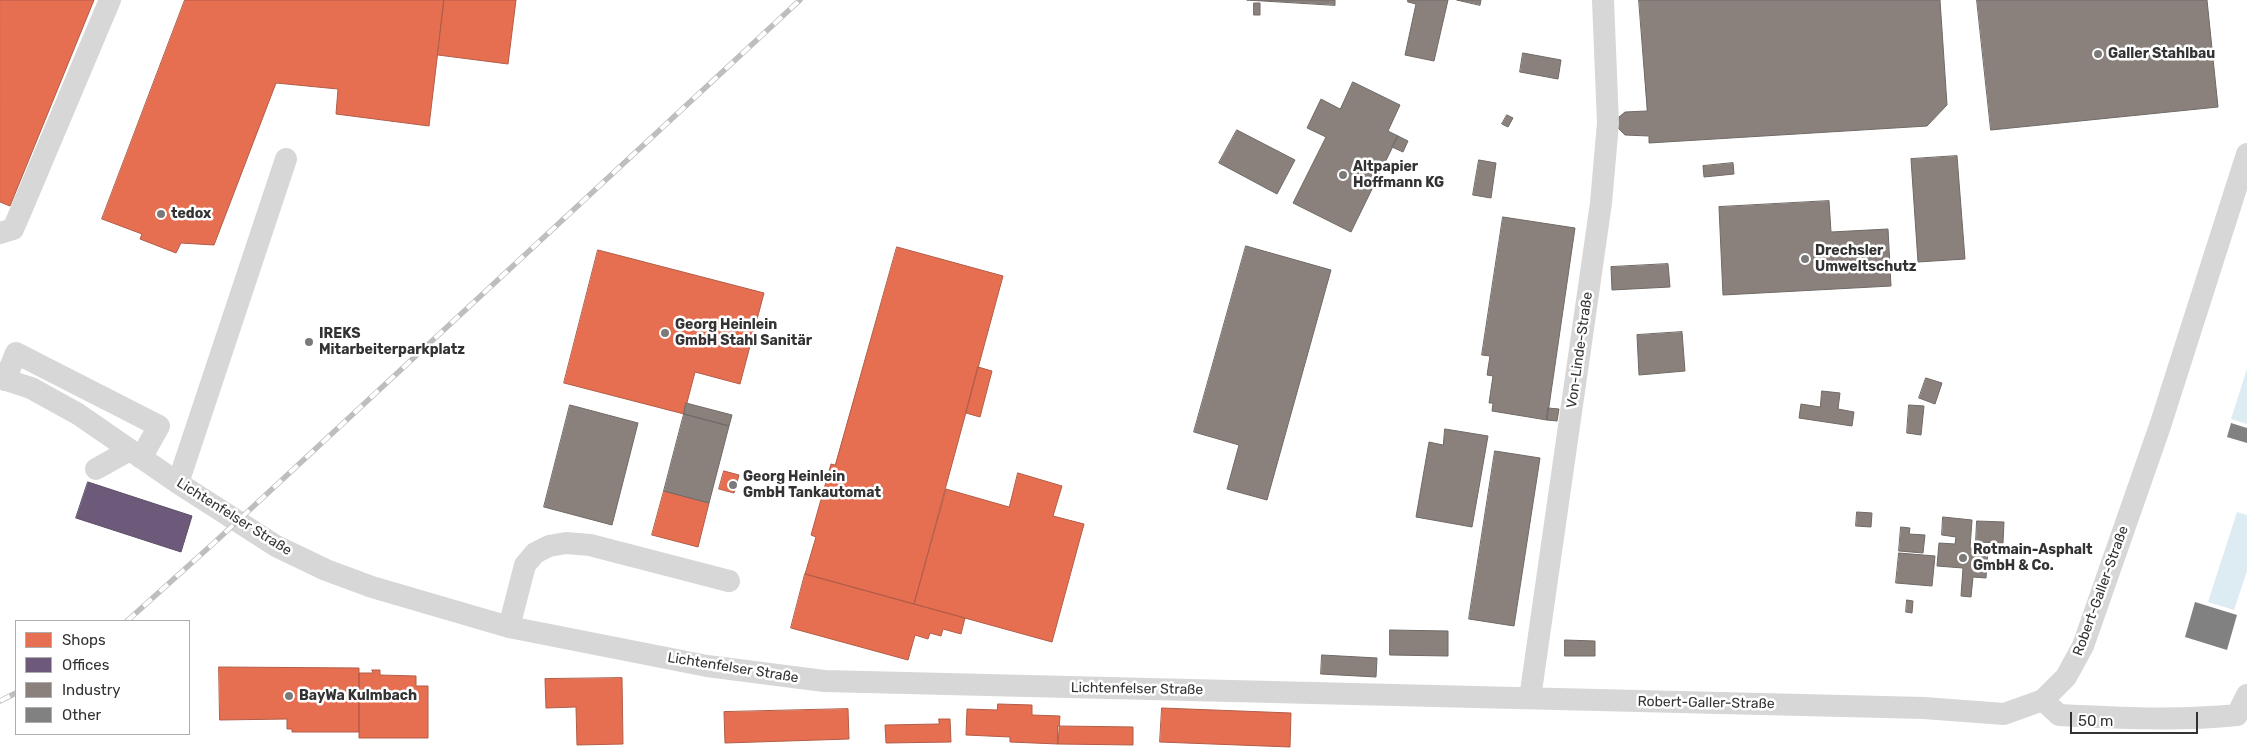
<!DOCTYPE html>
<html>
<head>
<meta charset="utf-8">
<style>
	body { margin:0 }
	#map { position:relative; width:2247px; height:750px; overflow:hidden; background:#fff; font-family:Rubik,sans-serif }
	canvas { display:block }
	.legend { position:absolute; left:15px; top:620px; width:175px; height:115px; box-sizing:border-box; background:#fff; border:1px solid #adadad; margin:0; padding:6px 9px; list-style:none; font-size:15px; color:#333 }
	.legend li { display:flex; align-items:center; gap:10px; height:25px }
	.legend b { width:25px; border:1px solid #adadad }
	.scale { position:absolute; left:2070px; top:712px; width:128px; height:22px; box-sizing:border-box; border:2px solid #333; border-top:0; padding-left:6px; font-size:15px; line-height:18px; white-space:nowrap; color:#333; -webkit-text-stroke:4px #fff; paint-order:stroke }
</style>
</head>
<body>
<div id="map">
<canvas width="2247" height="750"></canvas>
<ul class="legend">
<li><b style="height:14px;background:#e76f51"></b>Shops</li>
<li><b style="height:14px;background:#6d597a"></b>Offices</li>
<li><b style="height:14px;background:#8a817c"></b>Industry</li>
<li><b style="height:14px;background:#818181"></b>Other</li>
</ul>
<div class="scale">50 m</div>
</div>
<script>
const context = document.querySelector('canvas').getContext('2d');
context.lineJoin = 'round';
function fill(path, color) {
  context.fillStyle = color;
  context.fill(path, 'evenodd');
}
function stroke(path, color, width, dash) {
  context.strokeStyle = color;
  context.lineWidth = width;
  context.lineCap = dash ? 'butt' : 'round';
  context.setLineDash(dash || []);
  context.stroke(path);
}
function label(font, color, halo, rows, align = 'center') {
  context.font = font + ' Rubik,sans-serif';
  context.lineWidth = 5;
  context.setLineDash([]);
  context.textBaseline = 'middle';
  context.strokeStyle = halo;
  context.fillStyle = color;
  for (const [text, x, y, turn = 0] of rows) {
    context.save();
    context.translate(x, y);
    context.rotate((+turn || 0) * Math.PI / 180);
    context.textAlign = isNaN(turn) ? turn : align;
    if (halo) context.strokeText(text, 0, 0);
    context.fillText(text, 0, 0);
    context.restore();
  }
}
fill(new Path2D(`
	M2247 369V424L2231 419Z
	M2237 512 2247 515V571L2234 610 2208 602Z`), '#ddebf3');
const shops = new Path2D(`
	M0 0H94L10 206 0 202Z
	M185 0H444L429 126 336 114 338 89 276 83 214 245 181 243 176 253 140 239 142 234 102 219Z
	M444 0H516L508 64 438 55Z
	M897 247 1003 276 914 604 805 574 816 537 811 535 831 464 835 465Z
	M598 250 764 293 740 384 695 372 684 414 564 383Z
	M978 367 992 371 980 417 966 413Z
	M724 471 739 475 734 493 719 489Z
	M1018 473 1062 486 1053 516 1084 524 1052 642 914 604 946 489 1009 507Z
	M664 491 709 503 698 547 652 535Z
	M805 574 965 618 961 634 943 629 941 636 930 633 928 639 915 635 908 660 791 628Z
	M219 667 359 668V732H292V729H287V719L220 720Z
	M372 670H380V675L416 676V686H428V738H359V673H373Z
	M622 678 623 744 577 745 576 707 546 708 545 679Z
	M998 704 1032 705V715L1060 716 1058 744 1010 742V737L966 735 967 709 997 710Z
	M1162 708 1291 713 1290 747 1160 742Z
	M848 709 849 739 725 743 724 712Z
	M939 719H950L951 742 886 743 885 725 939 724Z
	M1058 726 1133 727V745L1058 744Z`);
fill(shops, '#e76f51');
stroke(shops, '#b15d48', 1);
const offices = new Path2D(`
	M88 482 192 516 181 552 76 518Z`);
fill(offices, '#6d597a');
stroke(offices, '#5c4e65', 1);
const industry = new Path2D(`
	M1247 0H1335V5Z
	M1408 0H1448L1434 61 1405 55 1416 4 1408 2Z
	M1457 0H1481L1480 5Z
	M1639 0H1940L1947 105 1927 126 1649 143V136L1625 135 1617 127 1619 117 1625 112 1647 111Z
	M1977 0H2207L2218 107 1991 130Z
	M1254 3H1260V15H1254Z
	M1523 53 1561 60 1558 79 1520 72Z
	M1353 82 1400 105 1388 131 1398 136 1351 232 1293 203 1326 137 1307 128 1321 99 1340 109Z
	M1507 115 1513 118 1508 127 1502 124Z
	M1237 130 1295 160 1277 194 1219 163Z
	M1398 136 1408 141 1403 152 1392 147Z
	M1957 156 1965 259 1918 262 1911 159Z
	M1479 160 1496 163 1491 198 1473 195Z
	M1733 163 1734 174 1704 177 1703 166Z
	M1829 201 1831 232 1888 229 1891 286 1723 295 1719 207Z
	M1503 217 1575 228 1547 420 1492 411 1493 403H1489L1493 376 1487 375 1490 356 1482 355Z
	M1246 246 1331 270 1267 500 1227 489 1239 445 1194 432Z
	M1668 264 1670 287 1612 290 1611 267Z
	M1682 332 1685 371 1639 375 1637 335Z
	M1926 378 1942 383 1935 404 1919 398Z
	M1822 391 1840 393 1838 409 1854 412 1852 426 1799 418 1801 404 1820 407Z
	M686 403 732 415 729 426 684 414Z
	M570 405 638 423 612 525 544 507Z
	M1909 405 1924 406 1921 435 1907 433Z
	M1548 408 1559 409 1557 421 1547 420Z
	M684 414 729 426 709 503 664 491Z
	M1445 429 1488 436 1472 527 1416 517 1429 442 1443 445Z
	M1495 451 1540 458 1514 626 1469 619Z
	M1857 512 1872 513 1871 527 1856 526Z
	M1943 517 1972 520 1970 548 1988 549 1986 578 1973 577 1971 597 1961 596 1963 568 1937 566 1939 543 1955 544 1956 537 1942 535Z
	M1977 521 2004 522 2003 543 1976 542Z
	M1901 527 1910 528 1909 534 1925 535 1923 553 1899 551Z
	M1899 553 1935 556 1932 586 1896 583Z
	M1907 600 1913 601 1912 613 1906 612Z
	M1390 630 1448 631V656L1390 655Z
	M1565 640 1595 641V656H1565Z
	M1322 655 1377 658 1376 677 1321 674Z`);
fill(industry, '#8a817c');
stroke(industry, '#706a66', 1);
fill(new Path2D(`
	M2231 423 2247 428V443L2227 437Z
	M2195 602 2237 615 2227 650 2185 637Z`), '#818181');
stroke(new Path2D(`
	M0 233 13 229 20 213 110 0
	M0 378 31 388 78 414 178 483 276 546 326 570 372 587 509 627 707 666 824 681 1924 708 2004 714 2043 700 2066 677 2083 646 2160 426 2247 154
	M5 380 16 353 159 426 141 458
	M96 469 130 450
	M178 483 286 159
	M509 627 525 565 535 553 549 546 566 543 590 545 729 581
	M1530 698 1601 203 1608 123 1603 0
	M2043 700 2059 715C2118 718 2178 721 2237 715L2247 695`), '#d7d7d7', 22);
const rail = new Path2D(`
	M127 621 216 541 800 0
	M0 701 16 693`);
stroke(rail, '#bebebe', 5.5);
stroke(rail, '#fff', 4, [11]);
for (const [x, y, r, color] of [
	[2098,54,5,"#7a7a7a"],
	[1343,175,5,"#7a7a7a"],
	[161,214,5,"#7a7a7a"],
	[1805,259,5,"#7a7a7a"],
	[665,333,5,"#7a7a7a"],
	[309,342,5,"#7a7a7a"],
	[733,485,5,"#7a7a7a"],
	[1963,558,5,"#7a7a7a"],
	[289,696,5,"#7a7a7a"]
]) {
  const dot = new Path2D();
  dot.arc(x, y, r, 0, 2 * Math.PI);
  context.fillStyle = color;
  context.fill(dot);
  stroke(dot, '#fff', 2);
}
label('bold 14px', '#333', '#fff', [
	["Galler Stahlbau",2108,54],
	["Altpapier",1353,167],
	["Hoffmann KG",1353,183],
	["tedox",171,214],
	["Drechsler",1815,251],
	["Umweltschutz",1815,267],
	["Georg Heinlein",675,325],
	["GmbH Stahl Sanitär",675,341],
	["IREKS",319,334],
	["Mitarbeiterparkplatz",319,350],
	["Georg Heinlein",743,477],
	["GmbH Tankautomat",743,493],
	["Rotmain-Asphalt",1973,550],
	["GmbH & Co.",1973,566],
	["BayWa Kulmbach",299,696]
], 'left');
label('14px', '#333', '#fff', [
	["Von-Linde-Straße",1580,350,-82],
	["Lichtenfelser Straße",234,517,32],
	["Robert-Galler-Straße",2101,591,-70],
	["Lichtenfelser Straße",733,668,9],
	["Lichtenfelser Straße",1137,689,1],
	["Robert-Galler-Straße",1706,703,1]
]);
</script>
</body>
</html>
